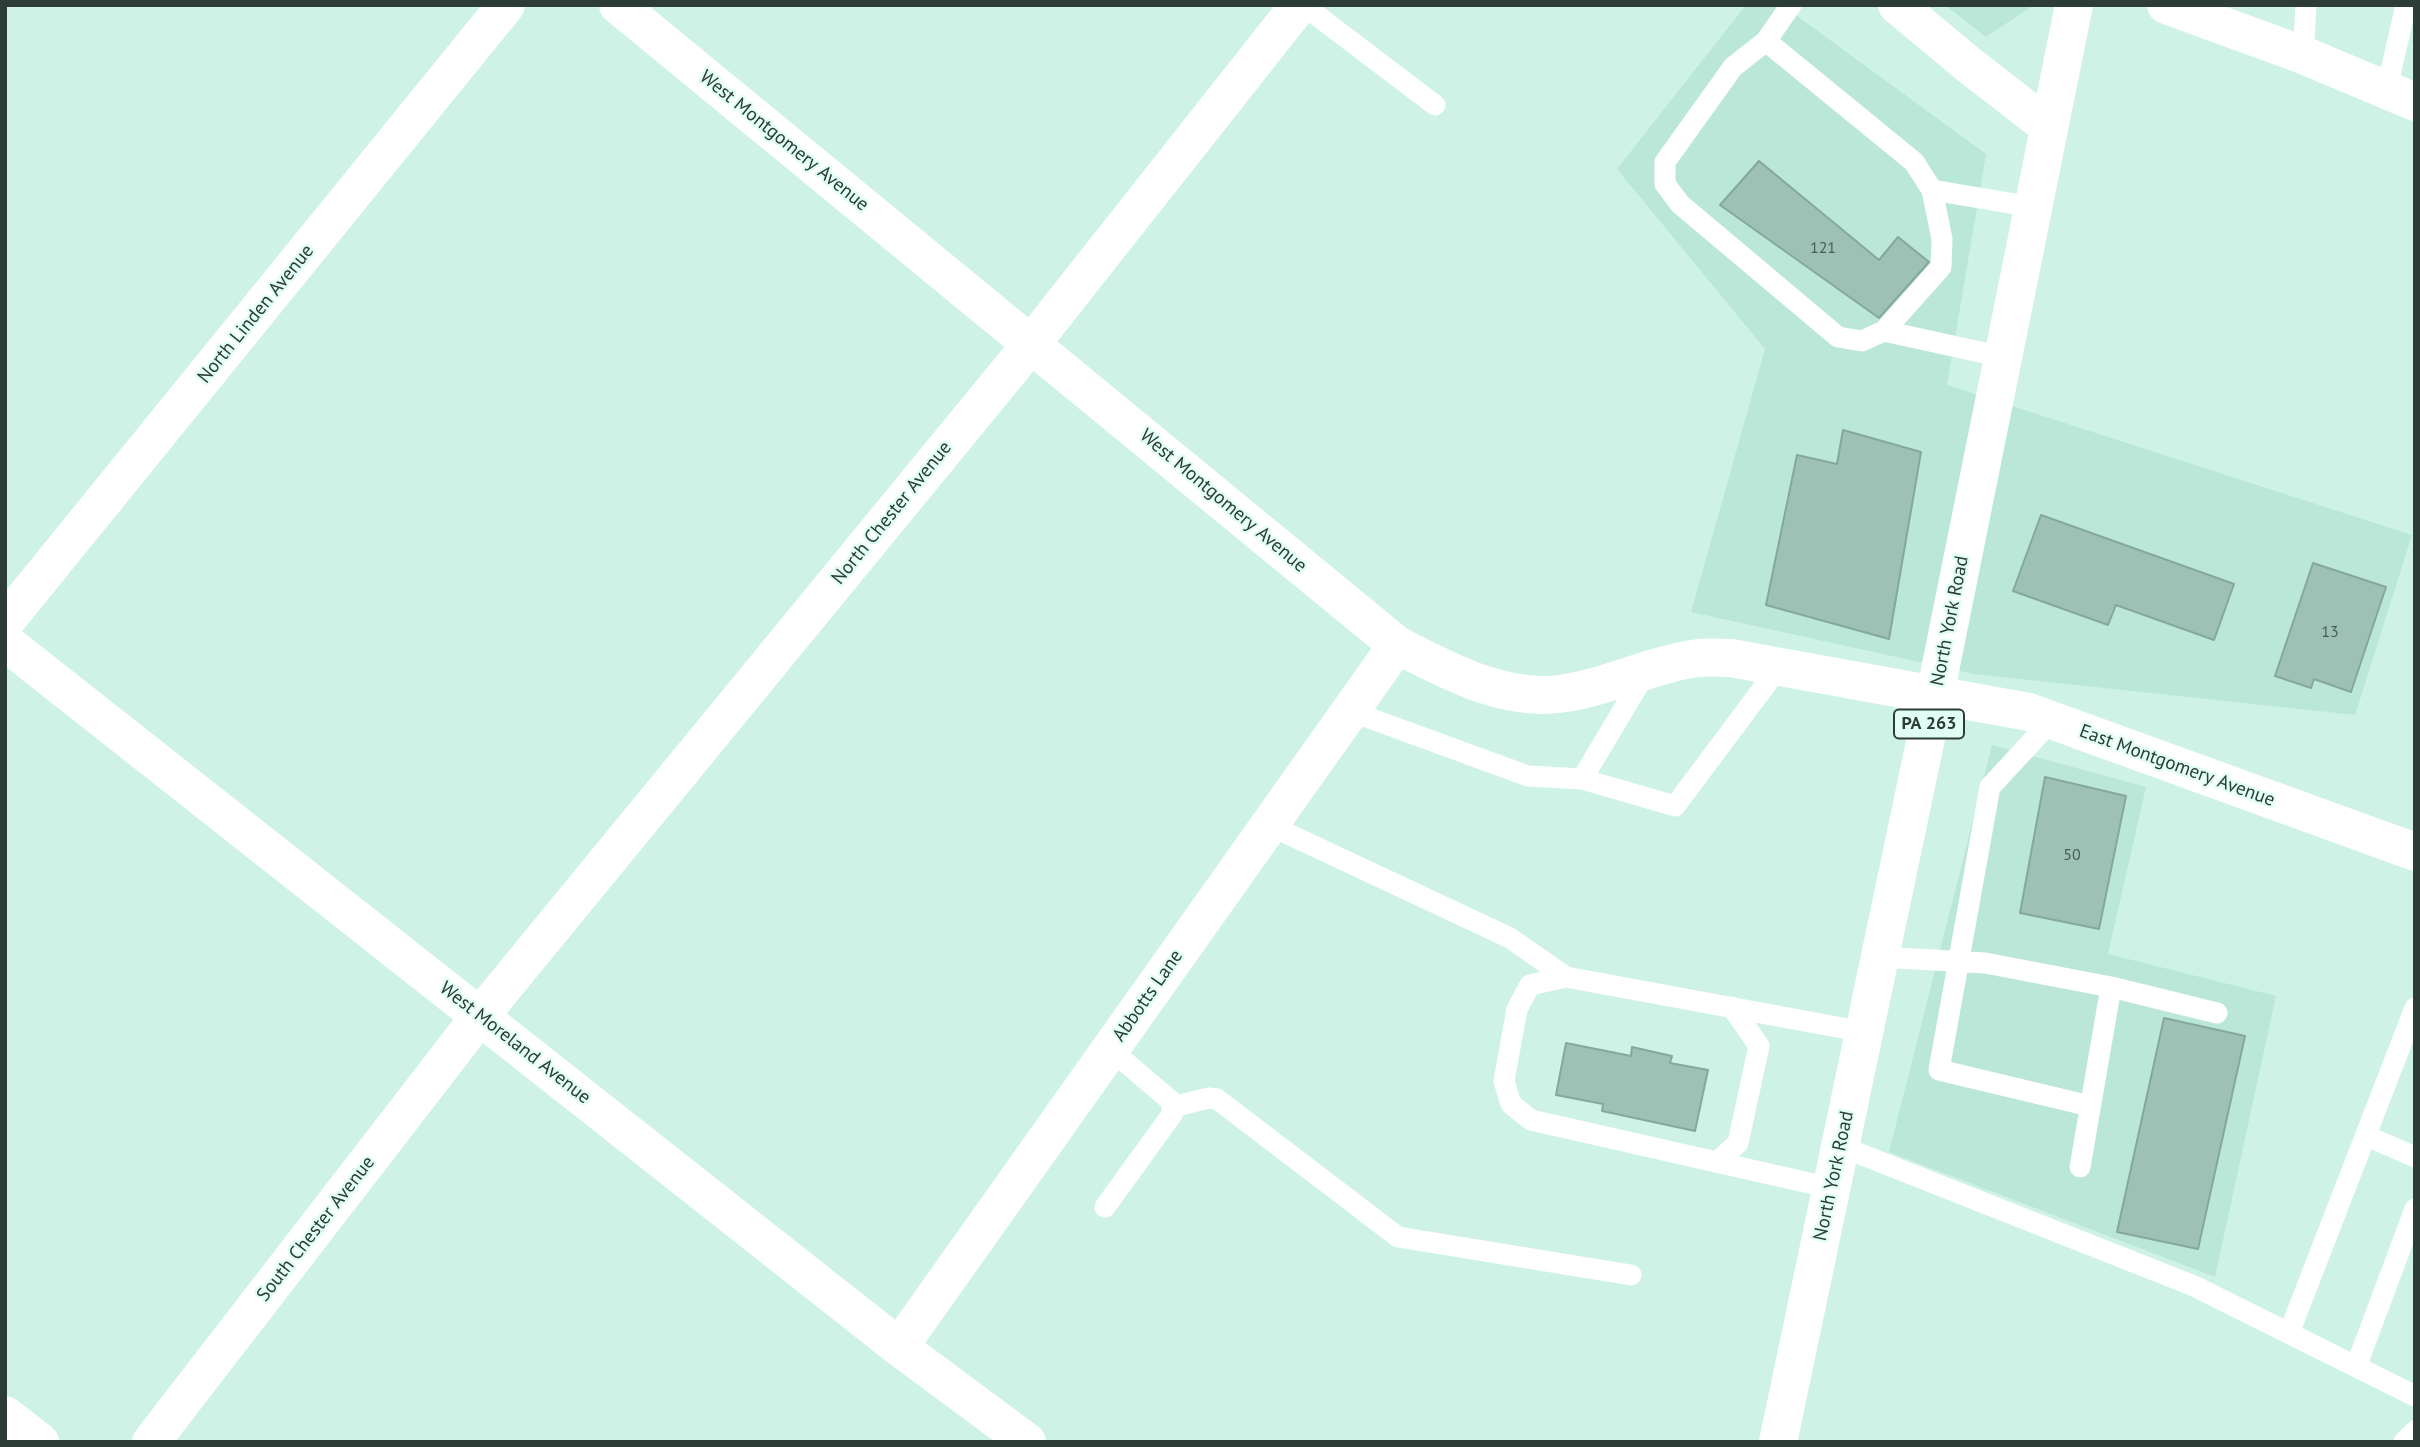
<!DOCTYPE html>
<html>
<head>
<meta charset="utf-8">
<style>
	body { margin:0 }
	#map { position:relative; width:2420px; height:1447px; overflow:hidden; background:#cef3e6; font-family:"PT Sans",sans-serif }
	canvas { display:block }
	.frame { position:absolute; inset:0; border:7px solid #2d3c37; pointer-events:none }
</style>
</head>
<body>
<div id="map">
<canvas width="2420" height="1447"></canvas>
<div class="frame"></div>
</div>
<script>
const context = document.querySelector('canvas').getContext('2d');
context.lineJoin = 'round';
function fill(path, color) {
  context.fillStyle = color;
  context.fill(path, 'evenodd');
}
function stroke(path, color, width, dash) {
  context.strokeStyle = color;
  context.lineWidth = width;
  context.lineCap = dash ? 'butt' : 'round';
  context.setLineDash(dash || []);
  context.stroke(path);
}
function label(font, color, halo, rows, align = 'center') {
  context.font = font + ' "PT Sans",sans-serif';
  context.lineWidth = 5;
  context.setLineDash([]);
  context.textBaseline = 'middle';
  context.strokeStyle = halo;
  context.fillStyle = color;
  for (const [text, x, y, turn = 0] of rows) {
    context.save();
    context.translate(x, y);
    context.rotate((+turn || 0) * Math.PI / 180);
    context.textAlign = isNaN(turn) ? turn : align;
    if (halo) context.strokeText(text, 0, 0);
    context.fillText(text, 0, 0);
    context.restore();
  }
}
fill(new Path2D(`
	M1746 5H1782L1986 154 1947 385 2412 535 2355 715 1974 674 1691 612 1765 349 1617 169Z
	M1945 5H2034L1986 37Z
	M1992 745 2146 787 2108 954 2276 996 2215 1277 1889 1152Z`), '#bae7d7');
const building = new Path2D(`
	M1759 161 1879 260 1898 237 1929 262 1879 318 1720 205Z
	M1843 430 1921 452 1889 639 1766 605 1797 455 1837 464Z
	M2041 515 2234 584 2214 640 2116 605 2108 625 2013 591Z
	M2313 563 2386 587 2351 692 2314 679 2311 688 2275 676Z
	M2045 777 2126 796 2099 929 2020 913Z
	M2164 1018 2245 1036 2198 1249 2117 1232Z
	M1566 1043 1631 1056 1632 1047 1672 1056 1670 1063 1708 1070 1695 1131 1602 1111 1603 1104 1556 1095Z`);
fill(building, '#9ec1b5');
stroke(building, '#86a89c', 2);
stroke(new Path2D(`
	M1303 5 1435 105
	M1766 41 1914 162 1932 190 1942 239 1941 267 1884 331 1862 341 1838 337 1680 204 1665 184V162L1733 67 1766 41 1791 5
	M2303 55 2306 5
	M2386 92 2406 5
	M1932 190 2033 207
	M1884 331 2003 357
	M1350 711 1528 776 1582 779 1675 806 1779 667
	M2052 720 1990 787 1939 1070 2090 1106
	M1582 779 1646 672
	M1269 825 1510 938 1566 977
	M1880 957 1985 963 2111 987 2217 1013
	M1172 1107 1209 1098 1217 1099 1398 1237 1631 1275
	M2367 1136 2415 1157
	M1840 1146 2194 1286 2415 1396
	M1717 1162 1738 1143 1759 1046 1732 1007
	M2080 1167 2111 987
	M1831 1188 1531 1120 1511 1104 1504 1081 1517 1009 1530 985 1566 977 1864 1032
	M1105 1207 1173 1113 1171 1101 1110 1049
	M2289 1333 2415 1008
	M2356 1367 2415 1209
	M2404 1442 2415 1431`), '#fff', 21);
stroke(new Path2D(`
	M618 5 1397 645C1447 670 1501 701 1559 694 1607 688 1651 664 1699 658 1709 657 1721 658 1731 658L1935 695
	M1897 5 1969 65 2049 127
	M2166 5 2303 55 2415 102
	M5 622 506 5
	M899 1347 1397 645
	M5 1415 40 1442
	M151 1442 480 1016 1032 343 1299 5`), '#fff', 38);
stroke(new Path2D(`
	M5 642 899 1347 1027 1442
	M1935 695 2029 712 2415 852`), '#fff', 38);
stroke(new Path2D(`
	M1778 1442 1935 695 2074 5`), '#fff', 38);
label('16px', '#495d56', null, [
	["121",1823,248],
	["13",2330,632],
	["50",2072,855]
]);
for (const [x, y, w] of [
	[1929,724,70]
]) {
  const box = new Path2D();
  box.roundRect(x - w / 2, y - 14.5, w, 29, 5);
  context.fillStyle = '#e1fef4';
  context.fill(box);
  stroke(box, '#2d3c37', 2);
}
label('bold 18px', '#2d3c37', null, [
	["PA 263",1929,724]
]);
label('19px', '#2d3c37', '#e1fef4', [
	["West Montgomery Avenue",784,141,39],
	["North Linden Avenue",256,314,-51],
	["West Montgomery Avenue",1223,501,40],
	["North Chester Avenue",892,513,-51],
	["North York Road",1950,621,-79],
	["East Montgomery Avenue",2177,766,20],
	["Abbotts Lane",1148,996,-55],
	["West Moreland Avenue",515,1043,38],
	["North York Road",1834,1176,-78],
	["South Chester Avenue",316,1229,-52]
]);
</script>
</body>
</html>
